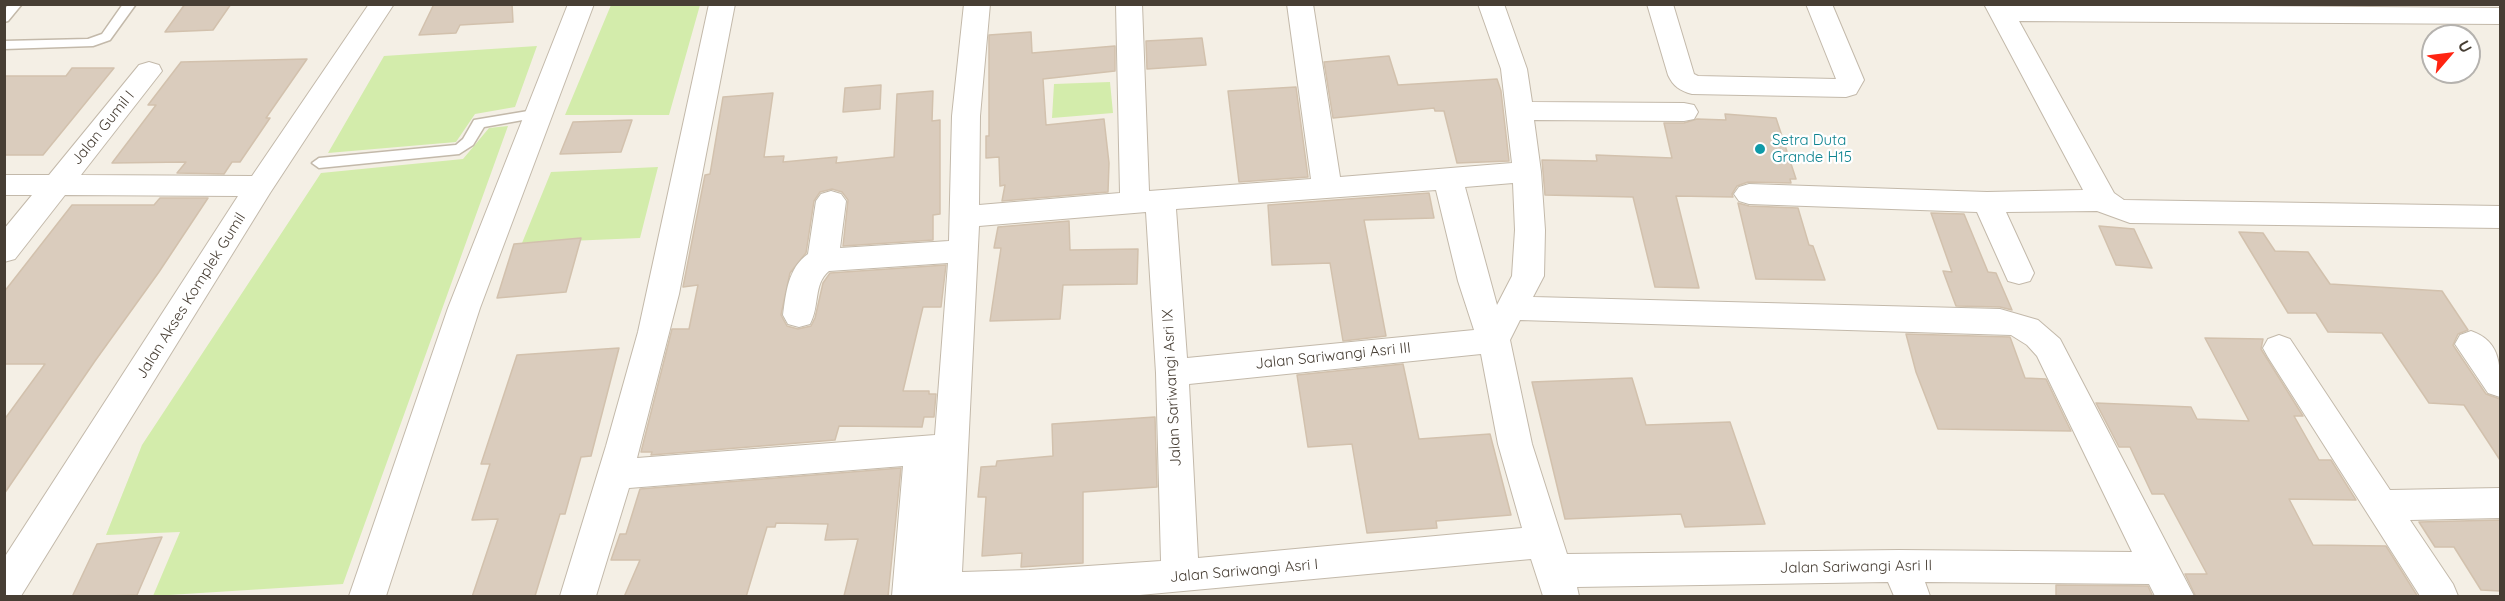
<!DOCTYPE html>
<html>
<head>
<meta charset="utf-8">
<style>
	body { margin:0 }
	#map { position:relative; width:2505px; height:601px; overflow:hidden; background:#f4efe5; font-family:Quicksand,sans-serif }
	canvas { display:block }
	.frame { position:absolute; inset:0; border:6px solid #473e34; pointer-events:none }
	.north { position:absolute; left:2421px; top:24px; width:60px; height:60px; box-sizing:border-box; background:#fff; border:2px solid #b5b2ae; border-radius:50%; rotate:62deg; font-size:16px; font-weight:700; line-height:24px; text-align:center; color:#473e34 }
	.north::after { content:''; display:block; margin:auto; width:21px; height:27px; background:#ff2412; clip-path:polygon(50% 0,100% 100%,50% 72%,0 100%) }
</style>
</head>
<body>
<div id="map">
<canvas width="2505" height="601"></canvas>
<div class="frame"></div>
<div class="north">U</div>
</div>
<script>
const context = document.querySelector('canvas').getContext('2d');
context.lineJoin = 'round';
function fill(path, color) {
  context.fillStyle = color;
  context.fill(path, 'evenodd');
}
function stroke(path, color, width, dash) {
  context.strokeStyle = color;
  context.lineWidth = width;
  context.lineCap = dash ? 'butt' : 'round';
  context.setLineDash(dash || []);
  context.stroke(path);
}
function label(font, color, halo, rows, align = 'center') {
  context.font = font + ' Quicksand,sans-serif';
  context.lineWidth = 4.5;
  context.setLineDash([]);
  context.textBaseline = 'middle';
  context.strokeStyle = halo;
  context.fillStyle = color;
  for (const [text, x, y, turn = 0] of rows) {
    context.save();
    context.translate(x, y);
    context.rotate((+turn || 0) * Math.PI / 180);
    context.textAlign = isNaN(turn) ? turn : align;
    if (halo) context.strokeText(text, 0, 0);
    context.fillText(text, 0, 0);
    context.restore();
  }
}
fill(new Path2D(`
	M611 5H700L669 115H565Z
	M537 46 515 107 475 114 456 142 328 153 384 56Z
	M1110 82 1113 113 1052 118 1054 84Z
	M508 126 343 584 153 596 180 532 106 535 142 445 321 173 463 159 489 128Z
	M658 167 640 238 522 243 551 172Z`), '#d3ecab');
const building = new Path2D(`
	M185 4H231L213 30 165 32Z
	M434 4H512L513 22 460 25 456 33 419 35Z
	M1031 32 1032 53 1115 46V71L1043 79 1046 125 1104 119 1109 163 1108 192 1002 201 1005 185 1000 186 999 157 986 158V136H989V35Z
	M1202 38 1206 65 1147 69 1146 41Z
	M1389 56 1398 85 1497 79 1501 91 1509 161 1457 163 1444 111H1435L1434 108 1333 118 1324 62Z
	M307 59 266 118H270L240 162H232L224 174 177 173 186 162 112 163 156 105H148L181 62Z
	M72 68H114L43 155H4V76H66Z
	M881 85 880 109 843 112 845 88Z
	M1296 87 1308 177 1239 182 1228 91Z
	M933 91 932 121 940 120V214L933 215V240L843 246 848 200 842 192 832 189 820 192 814 201 806 253 790 273 781 315 787 326 798 329 811 326 815 318 823 283 830 273 946 265 941 307H923L903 391H929V394H936L934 417H924L922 427 839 426 835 440 651 455 652 452H641L672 329H689L698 285 683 287 705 175 710 174 723 97 773 93 764 157 784 156 783 162 837 157 836 163 894 157 897 94Z
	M1725 114 1776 118 1796 179H1790L1791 183 1748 182 1737 186 1732 194 1733 197 1676 196 1699 288 1655 287 1633 197 1545 195 1542 160 1597 161 1596 155 1672 158 1664 123H1684L1697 119 1726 120Z
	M632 120 621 152 560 154 573 122Z
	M1429 193 1434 218 1364 220 1386 336 1343 341 1330 263 1272 265 1268 205Z
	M160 198H208L159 272 95 361 4 494V420L45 364H4V292L72 205H154Z
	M1738 203 1749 206 1798 208 1809 245 1813 246 1825 280 1756 279Z
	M1931 213 1964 214 1988 272 1996 273 2012 310 2000 307 1956 306 1943 271 1952 272Z
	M1069 221 1070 250 1138 249 1137 284 1063 285 1060 319 990 321 1001 248H994L998 227Z
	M2099 226 2134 229 2152 268 2116 265Z
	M2239 232 2263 233 2275 251 2308 252 2330 284 2442 291 2468 330 2458 334 2453 345 2486 394 2500 399V460L2464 405 2429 403 2382 333 2328 332 2316 313H2288Z
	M581 238 566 292 497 298 514 244Z
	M1906 334 2010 337 2025 378 2046 379 2071 431 1938 429 1916 372Z
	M2205 338 2263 339 2261 349 2303 416H2294L2319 460H2331L2356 500 2289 499 2313 545 2386 546 2418 597H2196L2185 574H2207L2164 494H2152L2130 447H2119L2096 403 2191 407 2197 419 2249 421Z
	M619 348 591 456 581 457 565 514H560L535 596 472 597 498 519 472 520 490 464H481L517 355Z
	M1403 364 1419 439 1490 434 1511 515 1436 521 1437 528 1367 533 1352 444 1308 447 1297 375Z
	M1632 378 1646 425 1730 422 1765 524 1685 527 1681 514 1565 519 1532 382Z
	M1155 417 1157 487 1083 492V563L1021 567 1022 553 982 556 986 497H978L981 467 996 466 997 461 1053 456 1052 424Z
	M901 468 888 596H844L858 539 825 540 828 524 776 523 775 527H767L746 597H624L640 560H611L620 534H626L640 489Z
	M2500 520V591L2481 590 2454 547H2435L2419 522Z
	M162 537 137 595 72 597 97 544Z
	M2056 585 2148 586 2153 597H2056Z`);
fill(building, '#daccbd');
stroke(building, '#d2c1ad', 1.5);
const lane = new Path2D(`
	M9 4H22L8 21 4 22V10Z
	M123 4H136L110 40 93 46 4 49V41L88 39 102 34Z
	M540 109 547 113 545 116 484 127 473 145 459 154 319 168 312 163 319 158 456 145 463 139 474 120Z`);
const street = new Path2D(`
	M369 4H394L270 193 21 596H4V558L238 196 65 195 15 259 4 262V229L32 195H4V175H49L139 65 149 62 159 65 162 71 81 175 252 176Z
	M568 4H594L480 308 386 596H349L448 308Z
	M709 4H735L679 294 637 458 935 435 948 263 829 271C813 284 820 306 810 324L799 327 788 324 783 315C786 293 788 268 808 254L816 201 821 194 831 191 841 194 846 201 840 248 949 241 952 116 964 4H990L980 116 979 205 1120 193 1116 4H1142L1149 191 1311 179 1287 4H1313L1340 177 1512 163 1501 69 1478 4H1504L1527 69 1532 102 1684 103 1694 105 1698 112 1694 119 1684 121 1534 120 1541 172 1545 230 1544 276 1533 297 2000 309 2038 320 2060 339 2194 596H2155L2149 584 1925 582 1930 596H1894L1888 582 1577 587 1579 596H1543L1531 559 1129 596H892L903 466 629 488 596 596H560L606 446 638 332ZM1513 183 1515 230 1512 276 1497 305 1465 187ZM1436 190 1458 281 1474 330 1187 358 1176 209ZM1146 212 1156 373 1161 561 1029 570 962 572 979 226ZM1520 320 2011 335 2027 345 2037 356 2132 552 1899 550 1567 554 1532 444 1510 340ZM1481 354 1498 444 1522 528 1198 558 1189 384Z
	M1647 4H1673L1694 74 1698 76 1836 79 1806 4H1832L1864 80 1856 94 1846 97 1692 94C1680 91 1673 86 1668 75Z
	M1984 4 2500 8V24L2019 21 2114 193 2124 200 2500 206V228L2130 223 2097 211 2006 212 2034 273 2030 281 2019 284 2008 281 1977 212 1749 204 1739 201 1734 194 1739 187 1749 184 1987 192 2083 190Z
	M2471 331C2503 342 2500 369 2500 397L2488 393 2455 344 2460 335Z
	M2279 335 2290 339 2390 490 2500 488V518L2410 520 2453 584 2458 596H2420L2268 357 2263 348 2268 339Z`);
stroke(lane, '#c3b9aa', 3);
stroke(street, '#c3b9aa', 2);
fill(lane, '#fff');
fill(street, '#fff');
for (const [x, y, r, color] of [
	[1760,149,6,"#0f9aa8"]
]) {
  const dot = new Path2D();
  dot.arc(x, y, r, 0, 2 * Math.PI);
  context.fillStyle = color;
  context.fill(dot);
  stroke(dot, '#fff', 2);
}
label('15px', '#473e34', '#fff', [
	["Jalan Gumil I",103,128,-51],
	["Jalan Akses Komplek Gumil",191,296,-58],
	["Jalan Sariwangi Asri III",1333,356,-6],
	["Jalan Sariwangi Asri IX",1172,388,-93],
	["Jalan Sariwangi Asri II",1856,567,-1],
	["Jalan Sariwangi Asri I",1244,571,-5]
]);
label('15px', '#0d838f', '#fff', [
	["Setra Duta",1772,140],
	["Grande H15",1772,157]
], 'left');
</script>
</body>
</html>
